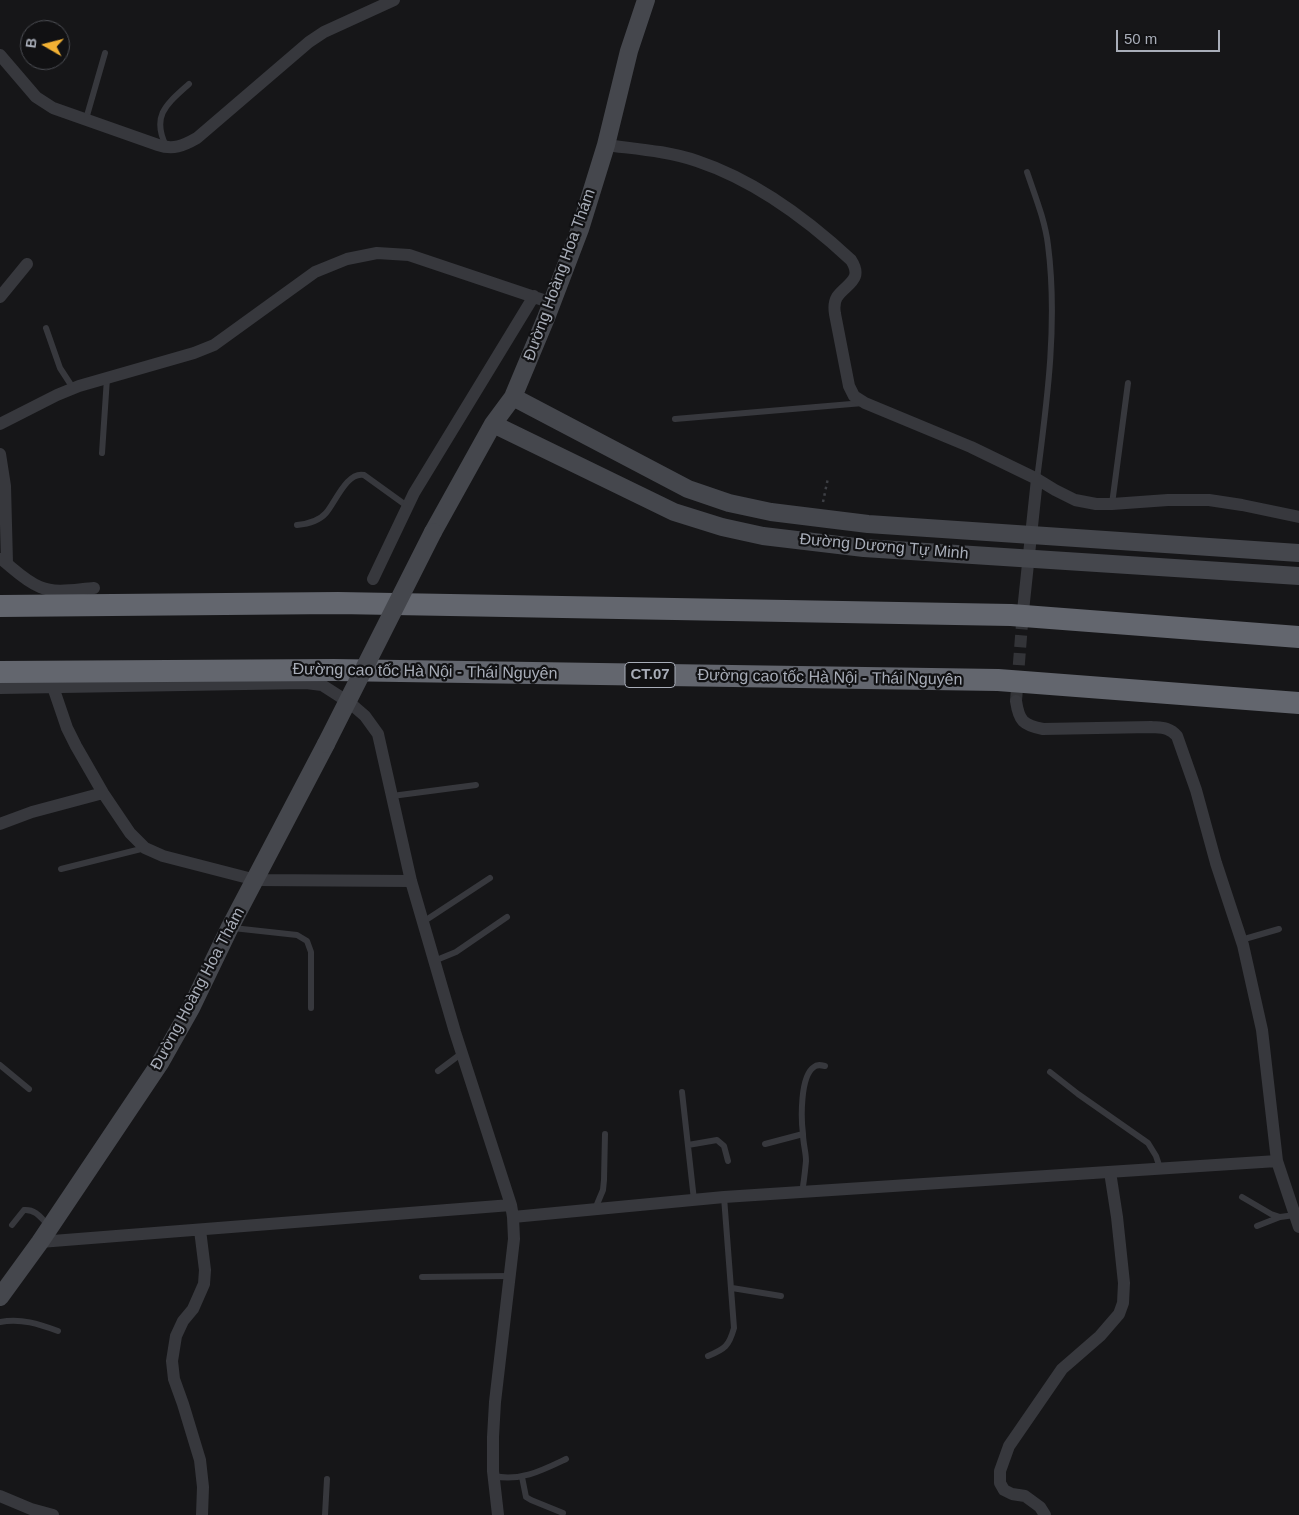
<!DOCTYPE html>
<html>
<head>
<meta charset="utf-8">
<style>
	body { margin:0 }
	#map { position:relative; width:1299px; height:1515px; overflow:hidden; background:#161618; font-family:Helvetica,sans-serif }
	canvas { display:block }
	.north { position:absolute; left:20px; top:20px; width:50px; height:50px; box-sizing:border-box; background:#111113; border:1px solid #4d4f55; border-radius:50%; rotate:278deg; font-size:14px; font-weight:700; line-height:20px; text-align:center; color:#a8adb8 }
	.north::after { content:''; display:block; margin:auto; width:18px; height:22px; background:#f2b134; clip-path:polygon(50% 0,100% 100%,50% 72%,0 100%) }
	.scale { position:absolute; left:1116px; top:30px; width:104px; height:22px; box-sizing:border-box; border:2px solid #a8adb8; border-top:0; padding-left:6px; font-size:15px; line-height:18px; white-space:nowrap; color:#a8adb8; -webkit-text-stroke:4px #111113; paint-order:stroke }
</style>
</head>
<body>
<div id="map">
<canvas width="1299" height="1515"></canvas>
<div class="north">B</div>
<div class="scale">50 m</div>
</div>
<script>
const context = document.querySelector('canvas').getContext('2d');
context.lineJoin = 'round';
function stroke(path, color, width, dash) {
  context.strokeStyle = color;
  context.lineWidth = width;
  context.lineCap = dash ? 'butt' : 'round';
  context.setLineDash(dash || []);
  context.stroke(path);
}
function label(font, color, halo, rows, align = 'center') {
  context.font = font + ' Helvetica,sans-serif';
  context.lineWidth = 4.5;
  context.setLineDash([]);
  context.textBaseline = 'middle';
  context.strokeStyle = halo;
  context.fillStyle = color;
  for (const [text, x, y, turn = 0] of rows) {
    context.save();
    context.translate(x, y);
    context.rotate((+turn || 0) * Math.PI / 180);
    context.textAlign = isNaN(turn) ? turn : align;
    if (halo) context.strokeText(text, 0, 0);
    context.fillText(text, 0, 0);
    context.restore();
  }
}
stroke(new Path2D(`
	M1016 701 1023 611`), '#333438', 12, [12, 6]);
stroke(new Path2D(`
	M823 502 828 478`), '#3d3f44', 2.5, [2.5, 4]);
stroke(new Path2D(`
	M86 119 105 53
	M166 146C151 115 167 104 189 84
	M1027 172C1035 196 1045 220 1048 245 1058 323 1047 402 1037 479
	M46 328 60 368 73 388
	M675 419 863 403
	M102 453 107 378
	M1112 504 1128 383
	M297 525C307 524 319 521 326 513 335 503 347 471 364 475L407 506
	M392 796 476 785
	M61 869 145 848
	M423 922 490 878
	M233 928 297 935 307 941 311 952V1008
	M1241 940 1279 929
	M434 961 456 952 507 917
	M0 1065 29 1089
	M438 1071 462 1053
	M1050 1072 1078 1094 1148 1143 1156 1156 1160 1168
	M682 1092 694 1200
	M765 1144 803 1134
	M688 1145 717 1140 724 1146 728 1161
	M802 1192C804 1182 805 1171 806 1161 806 1152 803 1143 803 1134 801 1119 800 1076 814 1067 817 1064 821 1065 825 1066
	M1242 1197 1271 1214 1280 1217 1295 1215
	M595 1209 603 1190 604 1180 605 1134
	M12 1225 24 1210C36 1209 41 1218 49 1226
	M1257 1226 1280 1217
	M422 1277 509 1276
	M732 1288 781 1296
	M0 1322C21 1318 39 1324 58 1331
	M708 1356C725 1349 729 1346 734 1328L724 1197
	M494 1476C520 1482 543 1470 566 1459
	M522 1477 526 1497 531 1500 563 1513
	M325 1515 327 1479`), '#37383d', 6);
stroke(new Path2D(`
	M0 55 36 97 53 108 158 145C173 150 183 146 197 138L309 42 324 32 394 0
	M606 145C636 149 668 151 697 161 754 180 807 219 851 260 864 280 846 284 837 297 834 302 834 308 835 314L849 386 854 396 865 403 971 447 1037 479 1055 490 1075 500 1096 504H1112L1168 500H1209L1242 505 1299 517
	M0 297 27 264
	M0 424 57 395 79 386 194 353 214 345 315 272 347 259 377 253 409 255 552 303
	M0 454 5 486 7 563
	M1 559C14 569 25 581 40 587 56 594 77 589 94 588
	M373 579 414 493 534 296
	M1023 611 1037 479
	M53 687 67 728 76 746 103 793 130 833 145 848 163 856 256 880 411 881
	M0 688 306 683 322 685 350 703 365 716 378 734 411 881 455 1032 511 1205 513 1217 514 1239 495 1402 493 1437V1471L498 1515
	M1016 701C1019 721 1023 725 1043 729L1151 727C1162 728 1169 727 1177 736L1196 790 1216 863 1243 945 1262 1030 1277 1161 1299 1227
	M0 824 32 812 103 793
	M513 1217 724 1197 1277 1161
	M200 1230 205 1270 204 1284 193 1309 183 1321 176 1336 172 1361 174 1379 183 1404 200 1460 203 1487 202 1515
	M40 1242 511 1205
	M0 1496 31 1509 53 1515
	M1045 1515 1040 1507 1025 1496 1012 1494 1004 1490 1000 1483V1471L1009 1446 1062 1369 1100 1336 1119 1314 1123 1303 1124 1283 1117 1217 1110 1172`), '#37383d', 12);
stroke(new Path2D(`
	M513 397 688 489 729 503 771 512 868 524 1299 553
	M493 424 674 512 722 527 763 536 864 548 1299 576
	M433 532 493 424 513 397 546 318 580 229 606 145 629 51 646 0
	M0 1297 40 1242 160 1063 191 1008 230 927 326 744`), '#45474d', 18);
stroke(new Path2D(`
	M0 606 338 603 1011 615 1299 637
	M0 672 334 670 998 680 1299 703`), '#63666e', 22);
stroke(new Path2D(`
	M326 744 433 532`), '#45474d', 18);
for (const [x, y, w] of [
	[650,675,50]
]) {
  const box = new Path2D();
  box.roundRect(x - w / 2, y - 12.5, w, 25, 4);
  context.fillStyle = '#111113';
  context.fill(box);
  stroke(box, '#a8adb8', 1);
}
label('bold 15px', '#a8adb8', null, [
	["CT.07",650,675]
]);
label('16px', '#a8adb8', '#111113', [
	["Đường Hoàng Hoa Thám",560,275,-70],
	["Đường Dương Tự Minh",884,547,5],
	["Đường cao tốc Hà Nội - Thái Nguyên",425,672,1],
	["Đường cao tốc Hà Nội - Thái Nguyên",830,678,1],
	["Đường Hoàng Hoa Thám",198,989,-62]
]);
</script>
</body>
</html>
